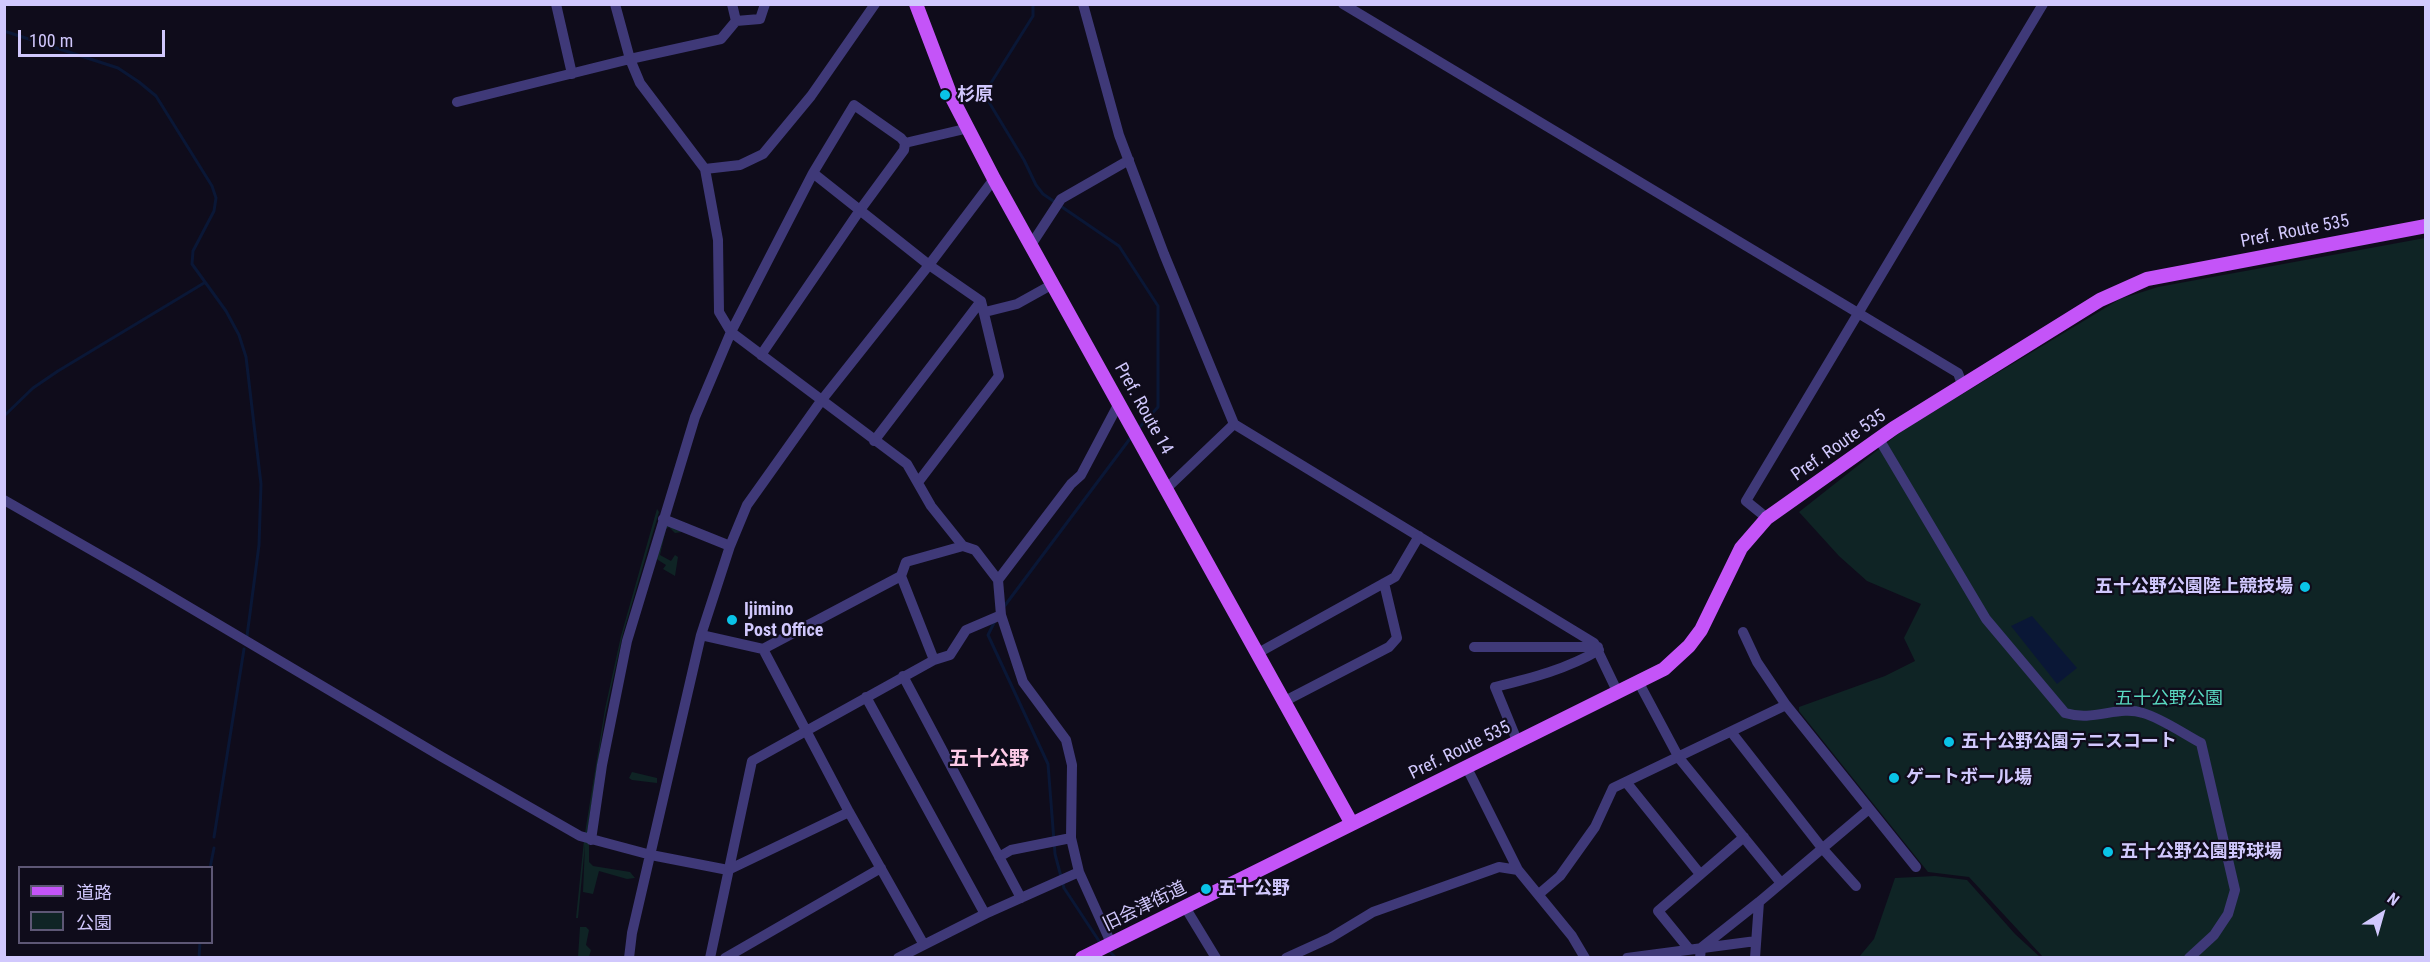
<!DOCTYPE html>
<html>
<head>
<meta charset="utf-8">
<style>
	body { margin:0 }
	#map { position:relative; width:2430px; height:962px; overflow:hidden; background:#0f0c1b; font-family:"Roboto Condensed","Noto Sans JP",sans-serif }
	canvas { display:block }
	.frame { position:absolute; inset:0; border:6px solid #d1c8fd; pointer-events:none }
	.legend { position:absolute; left:18px; top:866px; width:195px; height:78px; box-sizing:border-box; background:#0f0c1b; border:2px solid #5d5775; margin:0; padding:8px 10px; list-style:none; font-size:18px; color:#d1c8fd }
	.legend li { display:flex; align-items:center; gap:12px; height:30px }
	.legend b { width:30px; border:2px solid #5d5775 }
	.north { position:absolute; left:2352px; top:884px; width:60px; height:60px; -webkit-text-stroke:4px #0f0c1b; paint-order:stroke; rotate:37deg; font-size:16px; font-weight:700; line-height:24px; text-align:center; color:#d1c8fd }
	.north::after { content:''; display:block; margin:auto; width:21px; height:27px; background:#d1c8fd; clip-path:polygon(50% 0,100% 100%,50% 72%,0 100%) }
	.scale { position:absolute; left:18px; top:30px; width:147px; height:27px; box-sizing:border-box; border:3px solid #d1c8fd; border-top:0; padding-left:8px; font-size:18px; line-height:21px; white-space:nowrap; color:#d1c8fd; -webkit-text-stroke:4px #0f0c1b; paint-order:stroke }
</style>
</head>
<body>
<div id="map">
<canvas width="2430" height="962"></canvas>
<div class="frame"></div>
<ul class="legend">
<li><b style="height:8px;background:#c454f8"></b>道路</li>
<li><b style="height:16px;background:#0f2425"></b>公園</li>
</ul>
<div class="north">N</div>
<div class="scale">100 m</div>
</div>
<script>
const context = document.querySelector('canvas').getContext('2d');
context.lineJoin = 'round';
function fill(path, color) {
  context.fillStyle = color;
  context.fill(path, 'evenodd');
}
function stroke(path, color, width, dash) {
  context.strokeStyle = color;
  context.lineWidth = width;
  context.lineCap = dash ? 'butt' : 'round';
  context.setLineDash(dash || []);
  context.stroke(path);
}
function label(font, color, halo, rows, align = 'center') {
  context.font = font + ' "Roboto Condensed","Noto Sans JP",sans-serif';
  context.lineWidth = 4.5;
  context.setLineDash([]);
  context.textBaseline = 'middle';
  context.strokeStyle = halo;
  context.fillStyle = color;
  for (const [text, x, y, turn = 0] of rows) {
    context.save();
    context.translate(x, y);
    context.rotate((+turn || 0) * Math.PI / 180);
    context.textAlign = isNaN(turn) ? turn : align;
    if (halo) context.strokeText(text, 0, 0);
    context.fillText(text, 0, 0);
    context.restore();
  }
}
fill(new Path2D(`
	M2425 238V957H2043L1969 877 1928 872 1799 711V707L1885 676 1915 661 1904 638 1921 604 1867 581 1839 556 1799 512 1903 430 2120 299 2158 287Z
	M657 509 659 512 623 634 605 716 587 833H585L605 709 621 636Z
	M669 525 682 532 675 533 669 527 666 529 660 555 671 561 675 555 678 557 675 576 663 569 666 565 655 558 664 528Z
	M632 772 657 778V783L632 780 629 778Z
	M584 840 589 843V862L593 866 630 872 635 878 627 879 599 871 593 894 583 892 585 845 578 918H576Z
	M1935 876 1967 880 2015 934 2040 957H1859L1874 939 1895 878Z
	M580 927H586L589 930 586 945 591 950 589 957H578Z`), '#0f2425');
fill(new Path2D(`
	M2032 616 2077 668 2057 684 2011 626Z`), '#0a1736');
stroke(new Path2D(`
	M1033 4V16L984 94 1024 160 1036 185 1043 194 1119 246 1158 306V407L1138 429
	M4 31 118 68 139 82 156 96 212 186 216 198 214 211 193 251 192 264 226 311 239 335 246 357 261 484 259 545 247 636
	M4 416 33 388 58 371 204 283
	M1003 608 1132 436
	M995 621 988 635 1048 764 1055 854 1064 888 1101 944
	M214 837 244 649
	M210 868 214 848
	M1108 950 1116 958
	M199 958 200 942`), '#0a1736', 3);
stroke(new Path2D(`
	M556 4 572 74
	M615 4 630 59 640 83 705 169 718 240 719 312 731 332 907 464 931 506 963 546 975 550 998 580
	M732 4 736 21
	M1083 4 1119 135 1164 254 1234 424 1594 643 1618 693
	M1343 4 1958 373 1962 384
	M457 102 630 59 721 39 736 21 760 19 765 4
	M905 143 969 128
	M705 169 740 165 763 154 811 96 875 4
	M813 173 929 265 981 301 999 376 919 481
	M1031 245 1061 199 1129 160
	M985 312 1017 304 1053 284
	M1879 439 1986 619 2065 713C2094 722 2118 705 2143 713 2161 718 2184 734 2201 743L2235 890 2228 914 2214 935 2189 958
	M874 441 981 301
	M1167 488 1234 424
	M4 500 135 575 442 757 580 836 651 855 728 870 849 812
	M1767 518 1746 501 2043 4
	M663 519 730 546
	M1743 632 1757 662 1786 705 1916 867
	M701 635 763 649 901 576 906 562 963 546
	M1474 647H1598
	M763 649 849 812 924 945
	M1258 653 1395 577 1419 536
	M934 660 950 655 966 630 1001 615
	M903 676 1021 898
	M1639 683 1679 758 1781 883
	M866 697 985 914
	M1285 701 1389 647 1397 638 1384 583
	M1732 733 1822 848 1856 886
	M1518 743 1495 687C1532 678 1567 669 1599 650
	M1467 768 1518 870 1572 936 1585 958
	M1626 782 1700 874
	M591 840 602 765 627 641 695 417 731 332 813 173 854 105 901 138 905 143 904 150 860 210 761 355
	M999 857 1011 850 1071 838
	M1539 894 1560 876 1595 827 1613 788 1786 705
	M1185 907 1216 958
	M1111 943 1079 872 1071 838 1072 765 1066 740 1023 682 1001 615 998 580 1071 484 1081 475 1119 403
	M1689 949 1658 911 1744 837
	M629 958 632 933 701 635 730 546 747 505 821 401 929 265 994 179
	M710 958 752 761 934 660 901 576
	M725 958 881 868
	M898 958 985 914 1079 872
	M1286 958 1330 938 1373 912 1499 867 1518 870
	M1627 958 1756 941
	M1700 958 1701 948 1759 902
	M1755 958 1759 902 1869 809`), '#3f3978', 10);
stroke(new Path2D(`
	M916 4 951 96 994 179 1352 824
	M1082 958 1664 669 1689 646 1701 630 1741 548 1767 518 1894 428 2100 300 2147 279 2426 226`), '#c454f8', 14);
for (const [x, y, r, color] of [
	[945,95,6,"#0ac3e7"],
	[2305,587,6,"#0ac3e7"],
	[732,620,6,"#0ac3e7"],
	[1949,742,6,"#0ac3e7"],
	[1894,778,6,"#0ac3e7"],
	[2108,852,6,"#0ac3e7"],
	[1206,889,6,"#0ac3e7"]
]) {
  const dot = new Path2D();
  dot.arc(x, y, r, 0, 2 * Math.PI);
  context.fillStyle = color;
  context.fill(dot);
  stroke(dot, '#0f0c1b', 2);
}
label('bold 18px', '#d1c8fd', '#0f0c1b', [
	["杉原",957,95],
	["五十公野公園陸上競技場",2293,587,"right"],
	["Ijimino",744,610],
	["Post Office",744,631],
	["五十公野公園テニスコート",1961,742],
	["ゲートボール場",1906,778],
	["五十公野公園野球場",2120,852],
	["五十公野",1218,889]
], 'left');
label('18px', '#d1c8fd', '#0f0c1b', [
	["Pref. Route 535",2295,232,-11],
	["Pref. Route 14",1143,409,61],
	["Pref. Route 535",1839,446,-35],
	["Pref. Route 535",1460,751,-26],
	["旧会津街道",1145,907,-26]
]);
label('18px', '#59d8c0', '#0f0c1b', [
	["五十公野公園",2169,699]
]);
label('bold 20px', '#fdcae7', '#0f0c1b', [
	["五十公野",989,760]
]);
</script>
</body>
</html>
